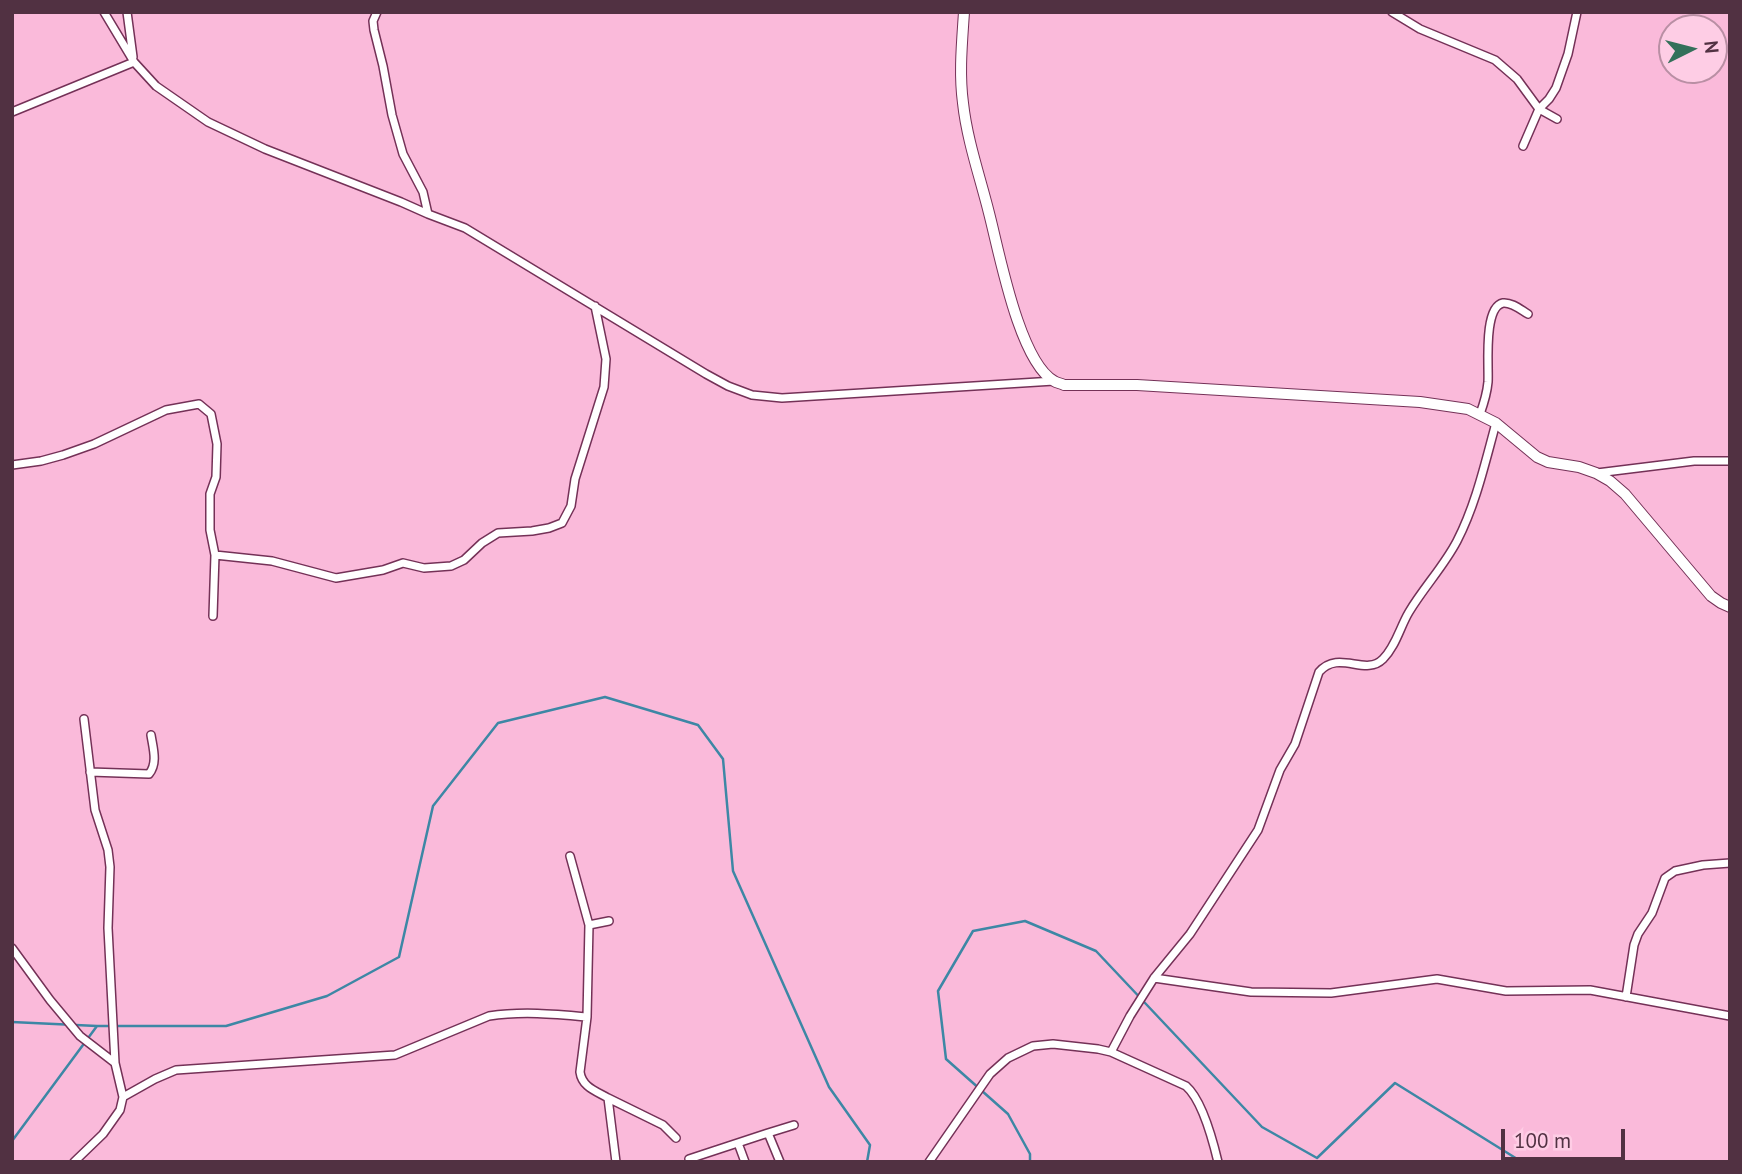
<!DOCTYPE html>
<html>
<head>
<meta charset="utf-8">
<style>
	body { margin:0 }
	#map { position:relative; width:1742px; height:1174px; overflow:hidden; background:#fabada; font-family:"PT Sans",sans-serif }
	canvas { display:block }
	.frame { position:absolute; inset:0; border:14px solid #513142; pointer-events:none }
	.north { position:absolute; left:1658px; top:14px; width:70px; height:70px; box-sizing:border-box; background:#fecde5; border:2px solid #b98fa4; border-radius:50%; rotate:84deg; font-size:19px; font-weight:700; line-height:28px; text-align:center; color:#513142 }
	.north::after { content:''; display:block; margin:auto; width:24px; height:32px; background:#34705a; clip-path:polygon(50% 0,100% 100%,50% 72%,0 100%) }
	.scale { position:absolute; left:1501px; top:1129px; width:124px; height:32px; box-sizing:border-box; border:4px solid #513142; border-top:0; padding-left:9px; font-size:21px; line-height:24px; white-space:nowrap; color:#513142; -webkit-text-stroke:5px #fecde5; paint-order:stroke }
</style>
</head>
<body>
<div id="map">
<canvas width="1742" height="1174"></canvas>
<div class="frame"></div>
<div class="north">N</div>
<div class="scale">100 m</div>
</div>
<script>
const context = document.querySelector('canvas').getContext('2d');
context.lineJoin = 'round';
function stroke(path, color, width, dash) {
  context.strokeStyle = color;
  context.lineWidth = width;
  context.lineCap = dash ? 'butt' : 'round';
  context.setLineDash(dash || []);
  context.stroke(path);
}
stroke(new Path2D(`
	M12 1022 97 1026H226L327 996 399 957 433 806 498 723 605 697 698 725 723 759 733 871 829 1087 870 1145 867 1162
	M12 1141 97 1026
	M1030 1162V1154L1008 1114 946 1059 938 991 973 931 1025 921 1096 951 1262 1127 1317 1158 1395 1083 1522 1162`), '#3d87a5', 2.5);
const minor = new Path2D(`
	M104 12 134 62
	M127 12 133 57
	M1392 12 1420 29 1495 60 1517 79 1539 109 1557 119
	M12 112 134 62 156 86 208 122 265 149 401 202 428 214 423 192 403 154 392 115 383 66 374 30 373 21 377 12
	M1523 146 1539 109 1549 99 1556 88 1568 54 1577 12
	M428 214 465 228 706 374 728 386 752 395 782 398 1054 381
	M1480 414C1484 403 1487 393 1488 382 1489 367 1483 307 1503 303 1512 302 1521 310 1528 314
	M12 465 41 461 63 455 94 444 166 410 199 404 211 414 217 444 216 477 210 494V530L215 555 272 561 336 578 383 570 403 563 424 568 451 566 464 560 482 543 498 533 532 531 549 528 562 523 571 506 575 479 604 387 606 359 595 306
	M1597 473 1694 461H1730
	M213 616 215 555
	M84 719 95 810 108 850 110 867 108 928 115 1063
	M90 772 149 774C158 763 153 748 151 735
	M570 856 589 925 587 1017
	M589 925 609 921
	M12 948 50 1000 80 1036 115 1063 123 1097 120 1110 103 1134 74 1162
	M1154 978 1251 992 1331 993 1437 979 1506 991 1590 990 1730 1016
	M1626 997 1634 945 1638 934 1652 913 1665 878 1675 871 1703 865 1730 863
	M1111 1052 1186 1086C1202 1100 1213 1141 1218 1162
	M123 1097 155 1079 176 1070 395 1055 489 1016C522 1011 554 1014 587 1017L580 1072C582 1087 596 1091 608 1098L616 1162
	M608 1098 663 1125 676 1138
	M768 1133 794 1125
	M738 1143 745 1162
	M690 1162 689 1159 768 1133 780 1162
	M929 1162 990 1074 1008 1058 1033 1046 1053 1044 1098 1049 1111 1052 1130 1016 1154 978 1190 934 1258 830 1280 770 1295 744 1319 672C1339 649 1365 677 1383 659 1396 646 1400 627 1409 612 1424 587 1444 566 1457 541 1476 504 1485 463 1496 423`);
const tertiary = new Path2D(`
	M964 12C962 43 959 73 963 103 967 140 980 177 989 213 999 251 1019 361 1054 381 1057 383 1060 383 1064 385H1137L1420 402 1468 409 1496 423 1537 457 1548 462 1579 467 1596 473 1610 481 1625 494 1711 596 1721 603 1730 607`);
stroke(minor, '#743157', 10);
stroke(tertiary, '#743157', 12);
stroke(minor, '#fff', 7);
stroke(tertiary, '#fff', 10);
</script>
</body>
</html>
